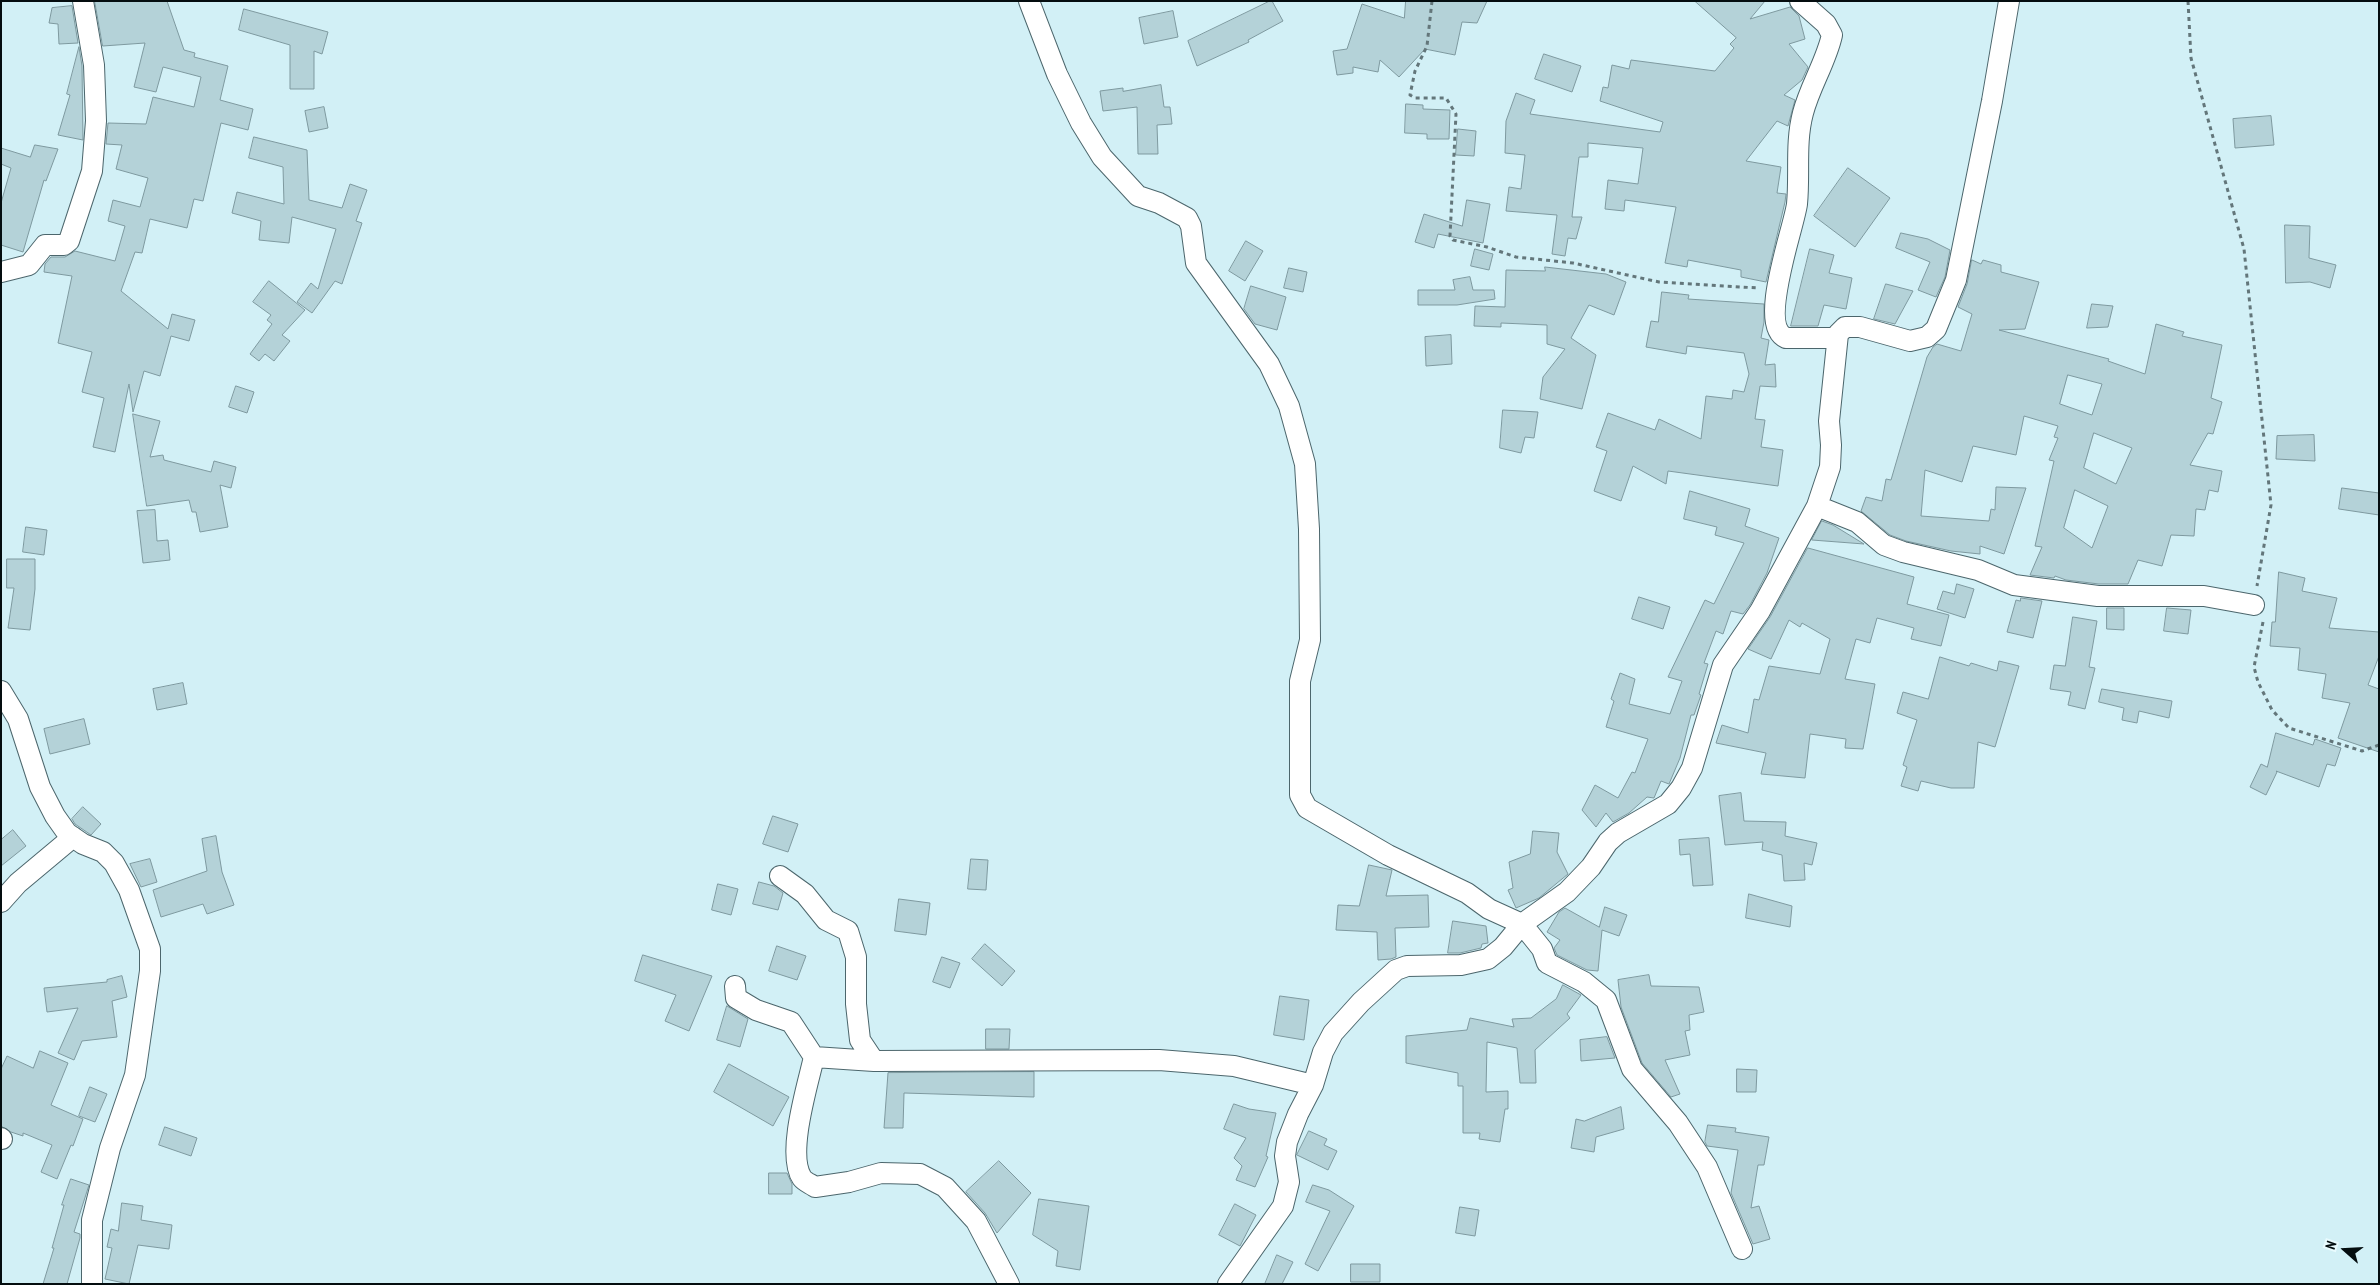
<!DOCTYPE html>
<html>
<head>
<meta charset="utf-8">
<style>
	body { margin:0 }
	#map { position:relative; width:2380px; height:1285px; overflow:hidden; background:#d2f0f6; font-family:"PT Sans Narrow",sans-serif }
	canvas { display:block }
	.frame { position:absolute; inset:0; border:2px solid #040d0f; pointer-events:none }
	.north { position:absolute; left:2320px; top:1225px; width:50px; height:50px; -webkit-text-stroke:4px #e9fbfe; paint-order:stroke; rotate:289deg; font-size:14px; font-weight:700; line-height:20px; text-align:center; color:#040d0f }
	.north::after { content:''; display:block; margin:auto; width:18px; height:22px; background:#040d0f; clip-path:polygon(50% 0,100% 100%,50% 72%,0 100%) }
</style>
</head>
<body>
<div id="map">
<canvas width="2380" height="1285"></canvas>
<div class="frame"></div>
<div class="north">N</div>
</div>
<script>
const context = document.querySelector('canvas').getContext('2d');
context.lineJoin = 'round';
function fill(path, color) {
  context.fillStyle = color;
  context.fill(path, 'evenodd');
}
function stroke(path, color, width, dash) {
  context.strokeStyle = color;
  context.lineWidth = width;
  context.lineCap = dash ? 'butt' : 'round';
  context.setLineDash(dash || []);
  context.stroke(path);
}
const building = new Path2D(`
	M95 1H167L184 50 195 53 194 57 228 66 220 100 253 109 248 130 221 123 203 201 194 199 187 228 150 219 142 253 135 252 121 291 168 329 172 314 195 320 189 341 171 336 160 376 144 371 133 412 129 384 115 452 93 447 104 398 82 392 92 352 58 343 72 276 44 272 45 264 51 257H65L75 251 115 261 125 226 108 221 113 200 140 207 148 178 116 169 122 145 106 144 108 123 146 124 153 97 194 107 201 77 163 67 156 92 134 87 145 43 103 46Z
	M1270 1H1272L1283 21 1248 40 1249 42 1197 66 1188 41Z
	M1406 1H1487L1477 23 1462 22 1455 55 1425 49 1399 77 1380 60 1378 72 1353 67V73L1337 75 1333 51 1347 49 1362 4 1404 18Z
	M1695 1H1765L1750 19 1790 7 1799 16 1805 39 1789 44 1808 67 1802 80 1784 95 1795 100 1788 126 1777 121 1746 161 1781 167 1777 193 1786 194 1785 202 1766 282 1741 277V270L1688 260 1687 267 1665 263 1676 207 1625 200 1624 211 1605 209 1608 180 1638 184 1643 148 1588 143V157H1579L1574 199 1572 217H1582L1576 239 1568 238 1565 256 1552 254 1557 215 1506 211 1509 187 1521 189 1525 155 1505 153 1506 121 1516 93 1535 100 1530 114 1660 132 1663 122 1600 101 1603 87 1608 88 1612 65 1629 69 1631 60 1715 71 1734 48 1730 44 1736 38Z
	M72 6 78 43 59 44 58 24 49 23 52 8Z
	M244 9 328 32 322 54 314 51V89H290V45L239 30Z
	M1173 11 1178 37 1144 44 1139 18Z
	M79 47 82 66 83 140 58 135 70 95 67 94Z
	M1544 54 1581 66 1572 92 1535 79Z
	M1161 85 1164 107H1170L1172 124 1157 125 1158 154H1138L1137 107 1103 111 1100 91 1123 88V91Z
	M1406 104 1423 105V109L1450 110 1449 139H1427V134L1405 133Z
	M324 107 328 128 309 132 305 111Z
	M2271 116 2274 145 2235 148 2233 119Z
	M1458 129 1476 131 1474 156 1456 155Z
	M254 137 307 150 309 200 342 208 350 184 367 190 356 221 362 223 342 284 335 281 312 313 297 302 311 283 318 289 336 229 292 217 289 243 259 240 261 221 232 213 237 192 284 204 283 167 249 158Z
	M35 145 58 149 46 181 44 180 23 252 1 245V203L11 168 1 164V148L30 157Z
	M1848 168 1890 198 1855 247 1814 216Z
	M1467 200 1490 204 1483 243 1438 234 1434 248 1415 242 1424 214 1462 226Z
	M2285 225 2310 226 2309 258 2336 265 2330 288 2310 282 2286 283Z
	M1901 233 1928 239 1950 250 1945 277 1936 297 1918 290 1930 262 1896 248Z
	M1246 241 1263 251 1245 281 1229 271Z
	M1475 249 1493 254 1489 270 1471 266Z
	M1810 249 1834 255 1829 273 1852 278 1846 309 1824 305 1818 326H1791Z
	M1972 260 1981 264 1983 260 2001 265V272L2039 282 2025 329 1999 330 2109 359 2108 361 2145 374 2156 324 2184 332 2182 336 2222 345 2211 398 2222 402 2213 434 2208 433 2190 465 2222 471 2218 492 2209 490 2205 510 2196 509 2194 536 2171 535 2162 566 2138 560 2128 584H2099L2066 580 2055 576 2054 578 2030 575 2042 547 2035 546 2054 461 2049 460 2058 438 2054 437 2058 426 2024 416 2016 455 1973 446 1962 482 1925 470 1921 516 1989 521 1991 509 1995 510 1996 487 2026 488 2004 554 1980 546V554L1951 551 1906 541 1890 535 1861 511 1866 497 1882 501 1886 479 1891 480 1927 357 1933 347 1937 344 1961 351 1972 314 1958 307 1967 284ZM2068 375 2102 384 2092 415 2060 404ZM2094 433 2132 448 2116 484 2084 468ZM2075 490 2108 506 2092 548 2064 528Z
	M1545 267 1606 274 1626 282 1614 315 1589 305 1571 338 1596 355 1582 409 1540 399 1543 377 1565 349 1547 344V325L1501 323V327L1474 326 1475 306 1505 307 1506 270 1545 271Z
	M1289 268 1307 272 1303 292 1284 288Z
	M1470 277 1473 290H1494L1495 299 1457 305H1418V290H1455L1453 280Z
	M269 281 305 310 282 335 290 341 274 361 265 354 259 361 250 354 272 324 267 320 271 315 253 302Z
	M1886 284 1913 291 1895 324 1874 319Z
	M1251 286 1286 297 1277 330 1255 324 1244 309Z
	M1662 292 1689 295 1688 299 1764 304V322L1761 338 1769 340 1765 365 1775 364 1776 387 1760 386 1755 419 1765 420 1761 447 1783 450 1778 486 1668 471 1666 484 1633 466 1621 501 1594 491 1607 451 1596 447 1608 413 1655 430 1659 419 1701 439 1706 396 1732 399 1733 390 1744 392 1749 374 1744 353 1687 346 1686 354 1646 347 1651 321 1658 322Z
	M2092 304 2113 306 2108 327 2087 328Z
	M1451 335 1452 364 1426 366 1425 337Z
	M236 386 254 392 247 413 229 407Z
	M1503 410 1538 412 1534 438 1525 437 1521 453 1500 448Z
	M133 414 160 421 150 457 163 455 164 460 211 472 214 461 236 467 231 488 220 485 228 527 200 532 196 512H192L189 500 147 506Z
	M2314 435 2315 461 2276 459 2277 436Z
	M2342 488 2379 493V515L2339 509Z
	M1690 491 1750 509 1745 526 1779 538 1767 573 1750 605 1743 614 1731 611 1723 634 1716 631 1704 663 1708 664 1699 694 1701 695 1694 715H1691L1680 758 1669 784 1661 781 1654 798 1647 797 1629 813 1613 822 1606 813 1596 827 1582 810 1595 785 1618 798 1632 772 1635 773 1648 739 1606 727 1614 701 1611 699 1620 673 1635 679 1629 704 1670 714 1682 681 1668 677 1705 600 1714 604 1744 543 1715 535 1717 527 1684 519Z
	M155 510 157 541 168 540 170 560 143 563 137 511Z
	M1822 521 1833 525 1864 544 1812 540Z
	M26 527 47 530 44 555 23 552Z
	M1808 548 1914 577 1907 604 1949 615 1941 646 1911 639 1914 628 1877 618 1870 643 1856 639 1845 679 1875 684 1863 749 1845 748 1846 739 1810 734 1805 778 1761 774 1766 753 1716 743 1722 725 1748 733 1754 699 1759 700 1769 666 1820 674 1830 639 1802 623 1800 627 1789 620 1771 659 1748 649 1770 617Z
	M7 559H35V589L30 630 8 628 14 588H7Z
	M2279 572 2305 578 2302 591 2337 598 2329 628 2379 632V656L2368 685 2379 689V752L2338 738 2350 703 2322 698 2326 674 2298 670 2300 648 2270 646 2272 622H2275Z
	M1957 584 1974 589 1965 618 1937 609 1943 591 1954 594Z
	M1639 597 1670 607 1663 629 1632 619Z
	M2021 598 2042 601 2033 638 2007 632 2016 600 2020 601Z
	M2107 608H2124V630L2107 629Z
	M2167 608 2191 610 2188 634 2164 631Z
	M2073 617 2097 621 2089 667 2095 668 2085 709 2068 705 2071 692 2050 689 2054 665 2065 666Z
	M1940 657 1969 666 1971 663 1997 671 1999 661 2019 666 1995 747 1978 742 1974 788H1951L1921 781 1918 791 1901 786 1907 767 1903 765 1917 720 1897 713 1903 692 1928 699Z
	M183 683 187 704 157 710 153 689Z
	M2102 689 2172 701 2169 718 2139 711 2137 723 2122 720 2124 708 2099 702Z
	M84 719 90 744 50 754 44 729Z
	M2276 733 2313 745 2315 739 2341 748 2335 766 2327 764 2319 787 2276 771 2277 772 2266 795 2250 787 2261 764 2267 767Z
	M1741 793 1744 821 1786 822 1785 836 1817 843 1812 865 1804 863 1805 880 1784 881 1782 855 1762 850 1763 842 1725 845 1719 796Z
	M83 807 101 824 91 835 75 824 72 819Z
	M773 816 798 824 788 852 763 844Z
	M13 830 26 846 1 866V840Z
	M1533 831 1559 833 1557 852 1568 874 1539 898 1516 908 1508 890 1513 888 1509 862 1530 854Z
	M216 836 222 872 234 905 207 914 203 904 161 917 153 890 207 871 202 839Z
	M1709 838 1713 885 1693 886 1690 854 1680 855 1679 840Z
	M150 859 157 882 141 887 130 864Z
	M971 859 988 860 986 890 968 889Z
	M1369 865 1392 870 1386 896 1428 895 1429 927 1395 928 1396 957 1391 959 1378 960 1377 932 1336 930 1338 905 1359 906Z
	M759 882 774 886 783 893 778 910 753 904Z
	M718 884 738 889 731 915 712 910Z
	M1749 894 1792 906 1790 927 1746 918Z
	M899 899 930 903 926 935 895 931Z
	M1605 907 1627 915 1619 936 1602 930 1598 971 1587 970 1557 955 1554 948 1560 940 1547 932 1559 912 1565 908 1599 927Z
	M1453 921 1486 926 1488 943 1482 944 1481 948 1460 953H1448Z
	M985 944 1015 971 1002 986 972 959Z
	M777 946 806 956 797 980 769 971Z
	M643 955 712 976 689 1031 665 1021 676 995 635 981Z
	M942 957 960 963 950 988 933 982Z
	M1649 975 1651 986 1699 987 1704 1012 1689 1015 1690 1030 1685 1031 1690 1055 1665 1060 1680 1094 1671 1097 1642 1063 1621 1007 1618 980Z
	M122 976 127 997 112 1001 117 1037 82 1041 74 1060 58 1053 78 1008 47 1012 44 988 107 982V980Z
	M1563 985 1581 995 1567 1014 1570 1018 1535 1050 1536 1083H1520L1517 1048 1487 1042 1486 1092 1508 1091V1109H1505L1500 1142 1479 1139 1480 1133H1463V1086H1458V1073L1406 1063V1036L1467 1030 1470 1018 1514 1027 1512 1019 1531 1018 1556 999Z
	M1280 996 1309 1000 1304 1040 1274 1035Z
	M727 1006 748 1019 740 1047 717 1040Z
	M986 1029H1010L1009 1049H986Z
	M1607 1037 1615 1058 1581 1061 1580 1040Z
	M40 1051 68 1063 51 1105 83 1119 73 1146 71 1145 57 1179 41 1172 52 1145 23 1133V1136L11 1132 1 1126V1069L7 1056 33 1068Z
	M729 1064 789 1097 773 1126 714 1092Z
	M1737 1069 1757 1070 1756 1092H1737Z
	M1034 1072V1097L904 1093 903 1128H884L888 1073Z
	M90 1087 107 1094 95 1122 79 1116Z
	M1234 1104 1249 1109 1276 1113 1266 1156 1268 1157 1255 1187 1236 1180 1242 1166 1234 1158 1246 1138 1224 1129Z
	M1621 1107 1624 1129 1596 1137 1594 1152 1571 1148 1576 1119 1584 1121Z
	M1708 1125 1736 1128 1735 1132 1769 1137 1764 1165H1758L1751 1208 1759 1206 1770 1239 1753 1244 1731 1193 1738 1150 1707 1146 1705 1142Z
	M165 1127 197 1138 191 1156 159 1145Z
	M1309 1131 1327 1139 1324 1145 1337 1151 1328 1170 1297 1155Z
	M999 1161 1031 1193 997 1233 985 1213 966 1192Z
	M769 1173H787L792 1184V1194H769Z
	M71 1179 89 1185 74 1232 80 1234V1238L67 1284H43L54 1248H52L64 1205H62Z
	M1313 1185 1329 1190 1354 1206 1318 1271 1305 1264 1330 1211 1306 1202Z
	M1039 1199 1089 1206 1080 1270 1056 1266 1058 1251 1033 1235Z
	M122 1203 143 1206 141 1220 172 1225 169 1249 138 1245 129 1284 105 1279 112 1248 107 1247 111 1229 118 1231Z
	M1235 1204 1256 1215 1240 1246 1219 1235Z
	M1460 1207 1479 1210 1475 1236 1456 1233Z
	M1277 1255 1293 1262 1282 1284H1265Z
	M1351 1264H1380V1282H1351Z`);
fill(building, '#b4d2d8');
stroke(building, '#7e999f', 1);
const minor = new Path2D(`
	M1029 1 1057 74 1081 123 1102 157 1138 196 1159 203 1187 218 1191 226 1196 263 1269 364 1289 406 1305 464 1309 529 1310 640 1300 681V795L1307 808 1388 855 1467 893 1489 909 1522 924 1542 949 1547 963 1584 982 1606 1000 1632 1069 1678 1123 1707 1167 1742 1249
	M1800 1 1826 24 1832 35C1826 62 1810 86 1803 113 1795 143 1800 174 1797 204 1794 228 1757 326 1786 338H1837
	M1 272 29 265 45 245H64L69 241 92 171 96 121 94 65 83 1
	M1817 506 1857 522 1884 545 1903 552 1978 570 2014 585 2098 596H2204L2254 605
	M1 691 18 719 40 787 55 816 67 833 83 844 103 852 114 863 129 890 150 949V971L135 1075 110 1148 92 1220V1284
	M780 876 805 894 826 920 848 931 856 957V1004L860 1040 874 1061
	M1 902 18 883 73 837
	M735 986 736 998 756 1010 791 1022 814 1057C808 1084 786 1154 802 1178 805 1182 811 1184 815 1187L849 1182 881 1173 920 1174 945 1187 976 1221 1009 1284
	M814 1057 874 1061 1159 1060 1234 1066 1313 1085
	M1 1138 2 1139
	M1228 1284 1283 1206 1289 1182 1285 1156 1287 1142 1298 1114 1313 1085 1323 1052 1333 1033 1361 1002 1396 970 1407 966 1461 965 1488 959 1503 947 1522 924 1567 892 1591 867 1608 842 1618 833 1668 804 1681 788 1692 768 1723 665 1760 611 1817 506 1830 467 1831 445 1829 421 1838 334 1845 327H1860L1910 341 1927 337 1936 329 1956 280 1992 101 2009 1`);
stroke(minor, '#4c666c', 22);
stroke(new Path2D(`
	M1432 1 1427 46 1415 71 1410 95 1415 98H1446L1456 114 1450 236 1453 240 1487 247 1516 257 1573 263 1659 282 1758 288
	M2188 1 2191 58 2244 249 2271 505 2257 586
	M2263 622 2254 667 2258 682 2272 710 2289 728 2362 751 2379 745`), '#63767a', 3, [4, 4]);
stroke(minor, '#fff', 20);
</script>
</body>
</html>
